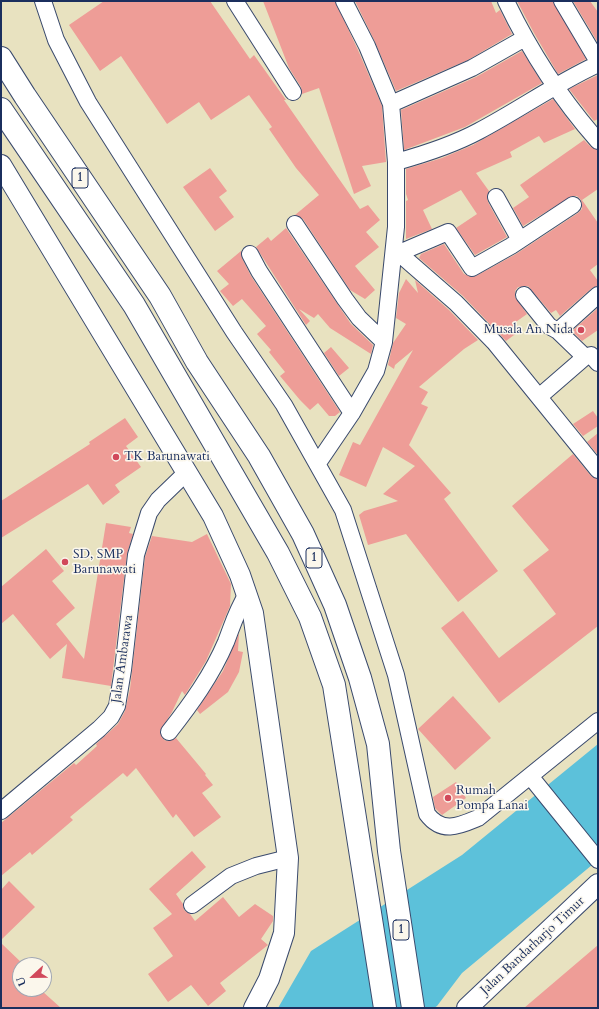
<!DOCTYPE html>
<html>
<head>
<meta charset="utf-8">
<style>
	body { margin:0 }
	#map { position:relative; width:599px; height:1009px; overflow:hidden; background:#e8e2c0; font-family:Cardo,serif }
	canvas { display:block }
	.frame { position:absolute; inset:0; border:2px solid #1b2f5e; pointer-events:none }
	.north { position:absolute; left:12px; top:957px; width:40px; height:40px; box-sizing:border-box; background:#fbf7ec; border:1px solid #a1a7b3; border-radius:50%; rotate:248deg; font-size:11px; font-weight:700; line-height:16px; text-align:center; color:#1b2f5e }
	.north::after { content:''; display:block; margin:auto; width:14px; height:18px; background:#d1495b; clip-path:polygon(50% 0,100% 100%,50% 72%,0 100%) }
</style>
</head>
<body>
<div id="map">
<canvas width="599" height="1009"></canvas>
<div class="frame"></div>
<div class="north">U</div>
</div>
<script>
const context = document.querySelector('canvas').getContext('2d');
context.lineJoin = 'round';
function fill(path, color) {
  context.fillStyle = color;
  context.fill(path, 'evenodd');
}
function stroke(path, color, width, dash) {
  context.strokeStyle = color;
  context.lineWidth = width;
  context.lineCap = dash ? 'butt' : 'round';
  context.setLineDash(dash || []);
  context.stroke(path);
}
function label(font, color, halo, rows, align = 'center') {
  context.font = font + ' Cardo,serif';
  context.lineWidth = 3;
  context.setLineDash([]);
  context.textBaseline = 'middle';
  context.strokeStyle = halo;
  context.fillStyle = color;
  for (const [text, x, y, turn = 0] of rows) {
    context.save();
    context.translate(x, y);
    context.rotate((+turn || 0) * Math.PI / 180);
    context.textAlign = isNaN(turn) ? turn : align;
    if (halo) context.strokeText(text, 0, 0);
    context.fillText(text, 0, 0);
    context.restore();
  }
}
fill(new Path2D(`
	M598 744V860L462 973 437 1006 434 1008H278L311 951 462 855Z`), '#5cc1da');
fill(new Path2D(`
	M104 1H210L250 59 254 55 286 100H284L360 209 368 205 380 220 366 232 379 247 355 266 375 290 365 299 350 290 303 219 295 215 319 195 296 168 269 129 272 127 249 95 211 120 199 102 167 124 121 56 100 71 69 25Z
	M263 1H335L358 50 382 106 386 162 362 166 371 186 354 194 319 88 302 94 301 87 289 68Z
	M355 1H491L496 13 500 10 512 34 468 60 396 91 375 42Z
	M517 1H553L586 59 558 74 534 33Z
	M573 1H590L598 12V43Z
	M522 51 542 83 465 127 404 150 401 110 476 77Z
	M598 75V119L594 121 569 89Z
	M553 99 575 129 544 143 539 136 510 152 512 157 476 173 489 191 487 196 488 202 507 237 475 255 456 228 477 214 461 190 423 210 432 229 406 239V201L408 200 406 194V169L442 158 473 145Z
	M584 140 591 147 598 150V189L582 200 598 223V264L590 270 598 281V286L592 288 560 316 556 310 551 313 528 286 518 287 515 291V297L527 314 513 324 518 332 506 341 463 296 419 258 421 254 444 244 464 274 472 277 476 276 516 254 578 213 582 209 581 200 577 196H572L523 226 513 208 529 197 520 185Z
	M210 168 227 191 219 197 234 217 215 231 183 187Z
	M286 228 351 324 373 345 371 354 330 328 318 314 314 318 299 309 310 321 306 325 256 247 268 237 271 241Z
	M241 251 242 258 251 276 340 412 335 416H329L318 403 310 410 300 400 280 376 285 372 269 352 271 350 257 334 266 326 242 299 233 306 220 291 229 284 217 271Z
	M406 279 418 293 415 280 449 310 478 340 464 349 419 387 428 392 421 404 428 407 409 445 451 493 444 499 498 571 458 602 406 534 368 545 359 515 364 511 398 501 383 494 415 466 383 447 366 487 339 475 353 442 360 445 413 350 395 365 394 369 388 365 393 343 406 324 396 318 399 293Z
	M598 308V330L582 341 572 331Z
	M331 347 349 368 339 376 324 353Z
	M593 411 598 418V426L583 436 573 424Z
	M125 418 138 437 126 446 141 467 115 485 120 492 103 505 88 484 1 538V501L90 444 89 442Z
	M598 433V455L587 442Z
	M573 454 591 476 598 479V626L499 703 441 628 463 611 499 658 556 614 523 570 549 550 512 506Z
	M106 523 131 527 129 533 133 534 127 554 111 686 62 678 67 644 50 659 13 614 1 624V587L46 549 64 571 52 581 75 608 56 624 84 659Z
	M207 534 231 584 230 606 206 661 185 695 182 691 172 712 160 731 164 740 168 741 176 738 206 774 205 775 213 785 202 793 221 817 194 837 176 814 173 818 136 768 127 777 123 773 70 817 73 820 32 855 30 852 1 876V823L74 763 76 765 97 746 96 744 118 724 125 711 130 689 145 557 152 536 192 542Z
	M239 633 238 651 243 652 239 672 228 692 200 714 197 710 223 671Z
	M453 696 491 738 455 770 418 729Z
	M456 782 466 798 442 815 435 808 433 797Z
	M192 851 206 867 176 894 183 904 184 910 190 914 195 921 223 897 239 917 255 904 273 916V921L261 939 268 945 220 983 226 991 208 1006 191 985 168 1002 148 974 173 956 153 928 172 914 149 889Z
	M9 881 35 907 1 940V890Z
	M1 943 24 965H20V989H44L42 991 61 1008H1Z
	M598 945V1008H524Z`), '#ee9d97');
const minor = new Path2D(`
	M43 1 56 40 88 102 234 332 284 405 343 510 396 675 427 814C442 834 459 826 478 818L598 721
	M235 1 293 92
	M506 1C530 51 561 99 598 141
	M391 104 472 68 525 38
	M396 162C425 154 453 145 479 131 519 110 555 84 596 65L597 60 562 1
	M496 197 520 240
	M295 224 345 299 359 318 384 342
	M394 249 456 303 495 343 598 470
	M399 253 448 232 472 268 511 246 573 205
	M250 254 259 271 352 413
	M524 295 549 326 558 331 585 357 591 355 598 363
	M558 331 598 295
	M540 396 585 357
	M318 463 352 413 376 371 384 342 396 227V162L391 104 367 46 344 1
	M169 732C191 704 212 675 226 642 233 624 236 612 247 594
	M530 776 598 860
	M1 811 99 729 111 717 117 706 123 670 136 555 149 513 158 500 187 472
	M192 905 231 876 256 866 288 858`);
const tertiary = new Path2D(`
	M1 165 213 516 240 575 253 613 288 858 284 933 269 979 254 1008
	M467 1008 598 884`);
const trunk = new Path2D(`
	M1 58 25 96 160 296 197 362 259 456 303 534 335 605 360 678 378 744 389 851 413 1008
	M1 109 134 305 278 553 310 617 334 685 385 1008`);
stroke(minor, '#3a4a6d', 18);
stroke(tertiary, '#3a4a6d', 22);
stroke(trunk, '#3a4a6d', 24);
stroke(minor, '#fff', 16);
stroke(tertiary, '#fff', 20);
stroke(trunk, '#fff', 22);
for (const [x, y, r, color] of [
	[581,330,4,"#d1495b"],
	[116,457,4,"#d1495b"],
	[65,562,4,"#d1495b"],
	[448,798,4,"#d1495b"]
]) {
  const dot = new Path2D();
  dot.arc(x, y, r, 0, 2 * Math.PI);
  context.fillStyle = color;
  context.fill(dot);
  stroke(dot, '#fbf7ec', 1.5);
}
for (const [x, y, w] of [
	[80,178,16],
	[314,558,16],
	[401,930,16]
]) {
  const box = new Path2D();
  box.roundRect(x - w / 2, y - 10, w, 20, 3);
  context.fillStyle = '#fbf7ec';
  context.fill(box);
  stroke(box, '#1b2f5e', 1);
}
label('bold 12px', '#1b2f5e', null, [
	["1",80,178],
	["1",314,558],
	["1",401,930]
]);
label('13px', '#1b2f5e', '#fbf7ec', [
	["Musala An Nida",573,330,"right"],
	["TK Barunawati",124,457],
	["SD, SMP",73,555],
	["Barunawati",73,570],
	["Rumah",456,791],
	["Pompa Lanai",456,806]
], 'left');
label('13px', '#1b2f5e', '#fbf7ec', [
	["Jalan Ambarawa",123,659,-82],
	["Jalan Bandarharjo Timur",533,946,-43]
]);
</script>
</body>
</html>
